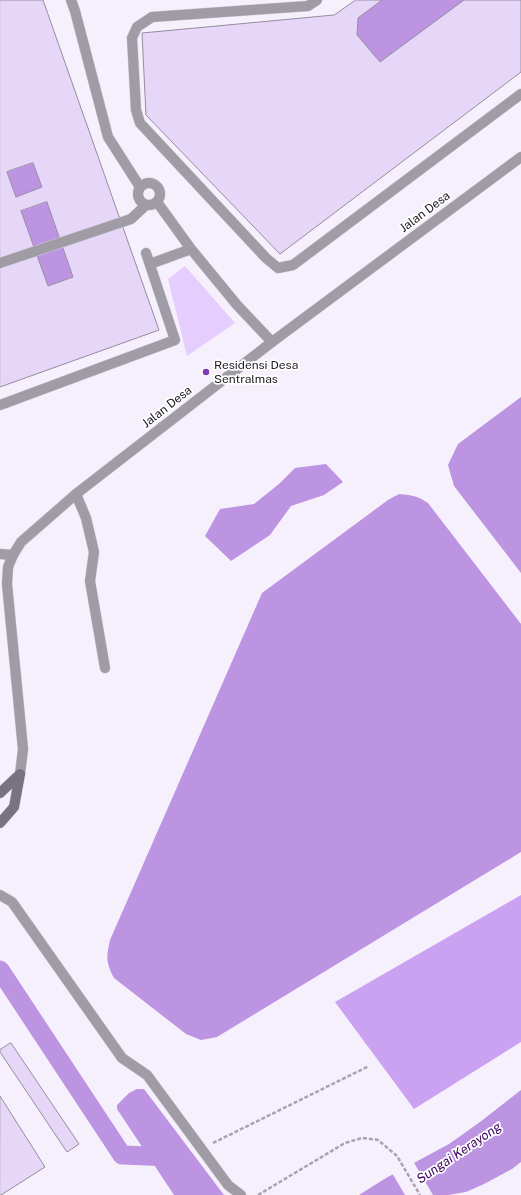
<!DOCTYPE html>
<html>
<head>
<meta charset="utf-8">
<style>
	body { margin:0 }
	canvas { display:block; background:#f6f0fd }
</style>
</head>
<body>
<canvas width="521" height="1195"></canvas>
<script>
const context = document.querySelector('canvas').getContext('2d');
context.lineJoin = 'round';
function fill(path, color) {
  context.fillStyle = color;
  context.fill(path, 'evenodd');
}
function stroke(path, color, width, dash) {
  context.strokeStyle = color;
  context.lineWidth = width;
  context.lineCap = dash ? 'butt' : 'round';
  context.setLineDash(dash || []);
  context.stroke(path);
}
function label(font, color, halo, rows, align = 'center') {
  context.font = font + ' "Public Sans",sans-serif';
  context.lineWidth = 3.5;
  context.setLineDash([]);
  context.textBaseline = 'middle';
  context.strokeStyle = halo;
  context.fillStyle = color;
  for (const [text, x, y, turn = 0] of rows) {
    context.save();
    context.translate(x, y);
    context.rotate((+turn || 0) * Math.PI / 180);
    context.textAlign = isNaN(turn) ? turn : align;
    if (halo) context.strokeText(text, 0, 0);
    context.fillText(text, 0, 0);
    context.restore();
  }
}
fill(new Path2D(`
	M185 266 235 323 187 356 168 279Z`), '#e5cdfe');
fill(new Path2D(`
	M521 895V1042L414 1109 335 1002Z`), '#caa2f1');
fill(new Path2D(`
	M382 0H464V1L380 62 357 35 358 18Z
	M33 163 42 187 16 197 7 172Z
	M47 202 73 277 48 286 21 211Z
	M521 397V573L454 486 448 465 458 444Z
	M326 464 343 482 324 495 291 506 270 535 231 561 205 536 220 509 254 504 279 484 295 468Z
	M399 494C411 495 418 496 428 503L521 624V852L217 1037 201 1040 186 1034 114 978C106 962 106 958 110 940L262 593 388 500Z
	M137 1089H144L224 1195H174L117 1109V1105L129 1093Z
	M521 1090V1162L512 1169 484 1184 466 1192 448 1195H359L386 1178 449 1144 480 1122Z`), '#bc94e2');
fill(new Path2D(`
	M413 1161 433 1195H405L392 1173Z`), '#f6f0fd');
stroke(new Path2D(`
	M0 970 122 1155 172 1157 199 1195`), '#bc94e2', 19);
const building = new Path2D(`
	M0 0H43L159 330 0 387ZM33 163 42 187 16 197 7 172ZM47 202 73 277 48 286 21 211Z
	M356 0H382L358 18 357 35 380 62 464 0H521V72L280 254 146 115 142 33 334 15Z
	M11 1043 79 1144 67 1152 0 1052V1050Z
	M0 1096 45 1167 1 1195H0Z`);
fill(building, '#e6d6f7');
stroke(building, '#958c9f', 1);
const service = new Path2D(`
	M71 0 75 11 108 137 140 187
	M317 0 308 6 152 17 137 27 132 38 136 110 140 123 266 258 278 268 293 265 521 94
	M138 194a11 11 0 1 1 22 0a11 11 0 1 1-22 0Z
	M157 202 191 249 237 305 272 342
	M0 263 131 219 146 205
	M150 264 191 249
	M0 405 175 340 146 253
	M76 494 86 518 94 552 90 581 105 668
	M0 554 13 555
	M0 895 12 902 122 1058 147 1075 228 1185 241 1195`);
const minor = new Path2D(`
	M20 774 23 749 7 584 8 567 13 555 21 542 76 494 272 342 521 157`);
const secondary = new Path2D(`
	M0 793 20 774
	M0 823 14 807 20 774`);
stroke(service, '#d3ceda', 11);
stroke(minor, '#d3ceda', 11);
stroke(secondary, '#d3ceda', 11);
stroke(new Path2D(`
	M213 1143 369 1066
	M258 1195 345 1143 362 1138 378 1140 397 1156 420 1195`), '#a8a3ae', 2.5, [4, 2]);
stroke(service, '#a09ca5', 10);
stroke(minor, '#a09ca5', 10);
stroke(secondary, '#79737f', 10);
for (const [x, y, r, color] of [
	[206,372,4,"#7c3aae"]
]) {
  const dot = new Path2D();
  dot.arc(x, y, r, 0, 2 * Math.PI);
  context.fillStyle = color;
  context.fill(dot);
  stroke(dot, '#fff', 1.5);
}
label('12px', '#1e1b22', '#fff', [
	["Jalan Desa",425,212,-37],
	["Jalan Desa",167,407,-38]
]);
label('12px', '#1e1b22', '#fff', [
	["Residensi Desa",214,365],
	["Sentralmas",214,379]
], 'left');
label('italic 13px', '#3d0060', '#fff', [
	["Sungai Kerayong",459,1153,-34]
]);
</script>
</body>
</html>
